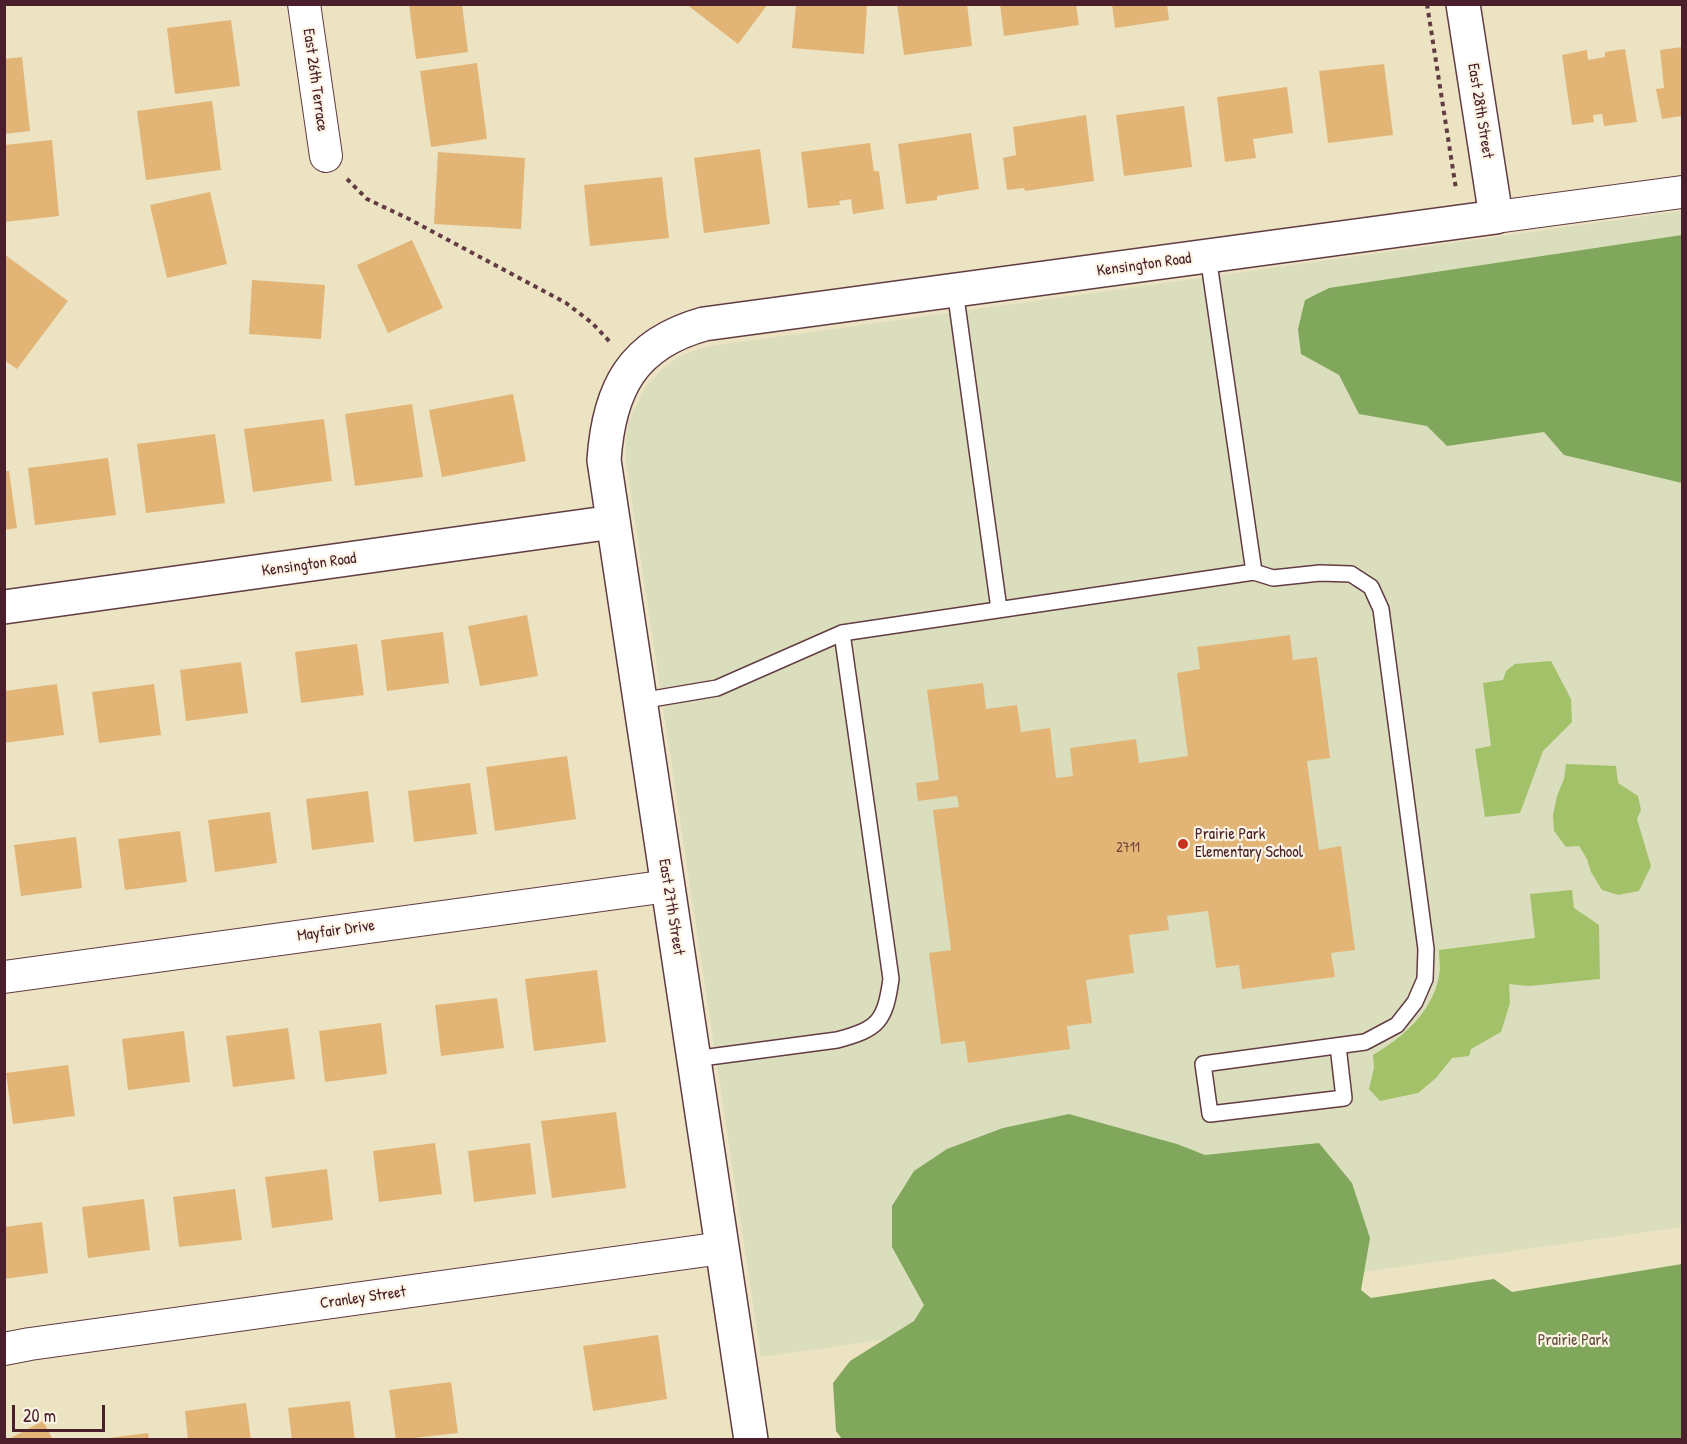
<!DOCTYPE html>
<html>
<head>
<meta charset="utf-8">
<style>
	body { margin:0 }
	#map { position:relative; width:1687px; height:1444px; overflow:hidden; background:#ece3c2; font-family:"Patrick Hand",sans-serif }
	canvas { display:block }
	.frame { position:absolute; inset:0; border:6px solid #4a1f2b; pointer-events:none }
	.scale { position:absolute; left:12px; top:1405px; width:93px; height:27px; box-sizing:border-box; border:3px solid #4a1f2b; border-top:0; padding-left:8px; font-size:18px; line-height:21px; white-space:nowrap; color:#4a1f2b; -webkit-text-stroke:4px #fcf5e5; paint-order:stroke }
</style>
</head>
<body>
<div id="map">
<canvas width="1687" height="1444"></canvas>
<div class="frame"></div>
<div class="scale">20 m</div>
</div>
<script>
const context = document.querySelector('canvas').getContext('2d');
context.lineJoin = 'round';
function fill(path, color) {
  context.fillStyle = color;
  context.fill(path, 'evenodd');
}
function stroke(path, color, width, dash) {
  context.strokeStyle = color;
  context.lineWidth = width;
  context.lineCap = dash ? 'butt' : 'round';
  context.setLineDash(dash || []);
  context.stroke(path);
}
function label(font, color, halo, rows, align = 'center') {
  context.font = font + ' "Patrick Hand",sans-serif';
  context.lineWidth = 4.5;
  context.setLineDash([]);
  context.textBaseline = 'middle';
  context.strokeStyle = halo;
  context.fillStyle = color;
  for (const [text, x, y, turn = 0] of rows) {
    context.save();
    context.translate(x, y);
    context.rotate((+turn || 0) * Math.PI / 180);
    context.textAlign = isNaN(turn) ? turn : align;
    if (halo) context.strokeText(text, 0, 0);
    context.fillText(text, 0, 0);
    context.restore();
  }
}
fill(new Path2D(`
	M1682 211V1227L761 1357 626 462V442L628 423 646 386 664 368 678 357 696 350 711 346Z`), '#dbdebc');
fill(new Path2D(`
	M1551 661 1571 699 1572 722 1543 751 1520 813 1485 817 1475 749 1491 746 1483 683 1503 680 1506 671 1515 664Z
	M1566 764 1616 766 1618 783 1638 796 1641 810 1637 819 1651 866 1639 891 1618 895 1602 890 1591 872 1587 859 1579 846 1566 847 1554 831 1553 815 1557 796 1564 779Z
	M1572 890 1574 908 1599 925 1600 979 1529 986 1509 984 1510 1003 1501 1032 1471 1049 1469 1056 1452 1058 1436 1078 1418 1093 1380 1101 1369 1089 1374 1068 1373 1055C1405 1036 1436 1009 1440 969 1440 963 1439 956 1439 950L1535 938 1530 894Z`), '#a2c168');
fill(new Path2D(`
	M1682 235V483L1564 455 1544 432 1447 446 1427 426 1359 414 1339 375 1301 354 1298 329 1305 300 1329 288Z
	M1069 1114 1177 1144 1205 1155 1319 1143 1352 1183 1370 1238 1361 1290 1371 1298 1494 1279 1512 1292 1682 1264V1439H842L836 1431 833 1383 850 1361 914 1321 924 1305 892 1247V1206L914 1171 947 1149 1003 1128Z`), '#81a75c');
fill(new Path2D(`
	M409 4H462L468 52 416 59Z
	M686 4H768L738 44Z
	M796 4H828L832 6V4H867L864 54 792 48Z
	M897 4H967L972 46 904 55Z
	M1000 4H1076L1079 25 1004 36Z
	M1112 4H1167L1169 20 1115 28Z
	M231 20 240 86 175 94 167 28Z
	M1682 47V116L1662 119 1656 89 1664 88 1660 50Z
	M1625 49 1637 122 1604 126 1602 114 1593 115 1594 122 1572 125 1562 55 1587 50 1588 60 1605 57V52Z
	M22 57 30 131 4 134V59Z
	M477 63 487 139 431 147 420 71Z
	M1384 64 1393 135 1328 143 1319 71Z
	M1287 87 1293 133 1253 139 1256 158 1225 162 1217 97Z
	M212 101 221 170 146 180 137 111Z
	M1184 106 1192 167 1124 176 1116 115Z
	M1086 115 1094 181 1025 191 1024 188 1007 190 1003 158 1016 155 1013 127Z
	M971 133 979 189 937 196V200L906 204 898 144Z
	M52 140 59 216 5 222V145Z
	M870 143 874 171H879L884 209 853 214 851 199 839 201 840 205 808 208 801 152Z
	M760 149 770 224 704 233 694 158Z
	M438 152 525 158 521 229 434 224Z
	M662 177 669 238 590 246 584 185Z
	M210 192 227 264 167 278 150 205Z
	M412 240 443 308 388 333 357 265Z
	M4 254 68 301 17 369 4 360Z
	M252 280 325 285 321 339 249 334Z
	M513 394 526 461 442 477 429 410Z
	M412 404 423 477 355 486 345 414Z
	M324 419 332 481 253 492 244 429Z
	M215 434 225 503 146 513 137 444Z
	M108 458 116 515 35 525 28 468Z
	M4 471H9L17 528 4 530Z
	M527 615 538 676 480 686 468 626Z
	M443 632 449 683 387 691 381 640Z
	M1290 635 1293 660 1317 657 1330 758 1307 761 1319 850 1341 846 1355 950 1331 953 1335 977 1242 989 1239 965 1216 968 1208 911 1167 916 1169 930 1129 935 1134 973 1086 980 1092 1023 1067 1026 1070 1049 968 1063 965 1041 941 1044 929 953 951 950 933 810 959 807 957 796 918 801 916 783 939 780 927 690 983 683 986 709 1017 705 1021 732 1050 728 1056 778 1073 776 1070 748 1136 739 1139 763 1188 756 1177 673 1200 669 1197 647Z
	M357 644 364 695 301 703 295 652Z
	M241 662 248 713 186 721 180 670Z
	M57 684 64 735 4 743V691Z
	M154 684 161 735 99 743 92 692Z
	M567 756 576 819 495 831 486 767Z
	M470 783 477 834 414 842 408 791Z
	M368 791 374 842 312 850 306 799Z
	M270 812 277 863 215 872 208 820Z
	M180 831 187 882 125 890 118 839Z
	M76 837 82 888 21 896 14 845Z
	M597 970 606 1042 534 1051 525 979Z
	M497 998 504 1048 441 1056 435 1005Z
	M381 1023 387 1074 325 1082 319 1031Z
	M288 1028 295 1079 233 1087 226 1036Z
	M184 1031 190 1082 128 1090 122 1039Z
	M68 1065 75 1116 13 1124 6 1073Z
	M616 1112 626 1188 552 1198 541 1121Z
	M435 1143 442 1194 379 1202 373 1151Z
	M530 1143 536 1194 474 1202 468 1151Z
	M327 1169 333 1220 272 1228 265 1177Z
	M235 1189 242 1240 179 1247 173 1197Z
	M144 1199 150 1250 88 1258 82 1207Z
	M42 1222 48 1273 4 1279V1227Z
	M658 1335 667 1399 593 1411 583 1346Z
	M451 1382 458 1433 396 1440 389 1390Z
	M350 1401 355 1440H292L288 1408Z
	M246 1403 251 1440H188L185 1411Z
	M43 1421 53 1440H7Z
	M148 1433 149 1440H108V1438Z`), '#e2b577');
const service = new Path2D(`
	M955 290 999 609
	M1254 572 1273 578 1320 573 1351 574 1371 587 1381 609 1426 949 1425 979 1415 1002 1397 1025 1365 1042 1203 1064 1210 1114 1344 1098 1338 1046
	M640 701 717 688 842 633 1254 572 1208 256
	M694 1059 837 1040C879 1029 885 1021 891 979L842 633`);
const minor = new Path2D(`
	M304 4 326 156
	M1496 217 1682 192
	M4 977 668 886
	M4 1349 30 1344 722 1248`);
const tertiary = new Path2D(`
	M4 607 613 522
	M751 1440 604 460C609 389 632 344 704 324L1496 217 1463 4`);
stroke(service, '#623c42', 18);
stroke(minor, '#623c42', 34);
stroke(tertiary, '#623c42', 36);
stroke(new Path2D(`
	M1427 4 1456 189
	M347 179 367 199 409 219 566 303 592 323 611 343`), '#623c42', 4, [4.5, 4.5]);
stroke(service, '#fff', 15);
stroke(minor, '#fff', 32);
stroke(tertiary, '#fff', 33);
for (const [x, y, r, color] of [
	[1183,844,6,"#c8321e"]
]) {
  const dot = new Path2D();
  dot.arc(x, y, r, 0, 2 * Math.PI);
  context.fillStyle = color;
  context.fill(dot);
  stroke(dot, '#fcf5e5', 2);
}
label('14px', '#70443e', null, [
	["2711",1128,848]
]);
label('16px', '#4a1f2b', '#fcf5e5', [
	["East 26th Terrace",315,80,82],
	["East 28th Street",1480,111,81],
	["Kensington Road",1144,265,-8],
	["Kensington Road",309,565,-8],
	["East 27th Street",671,907,81],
	["Mayfair Drive",336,931,-8],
	["Cranley Street",363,1298,-8]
]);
label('16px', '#4a1f2b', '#fcf5e5', [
	["Prairie Park",1195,835],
	["Elementary School",1195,853]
], 'left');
label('16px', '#64503d', '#fcf5e5', [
	["Prairie Park",1573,1341]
]);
</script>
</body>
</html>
